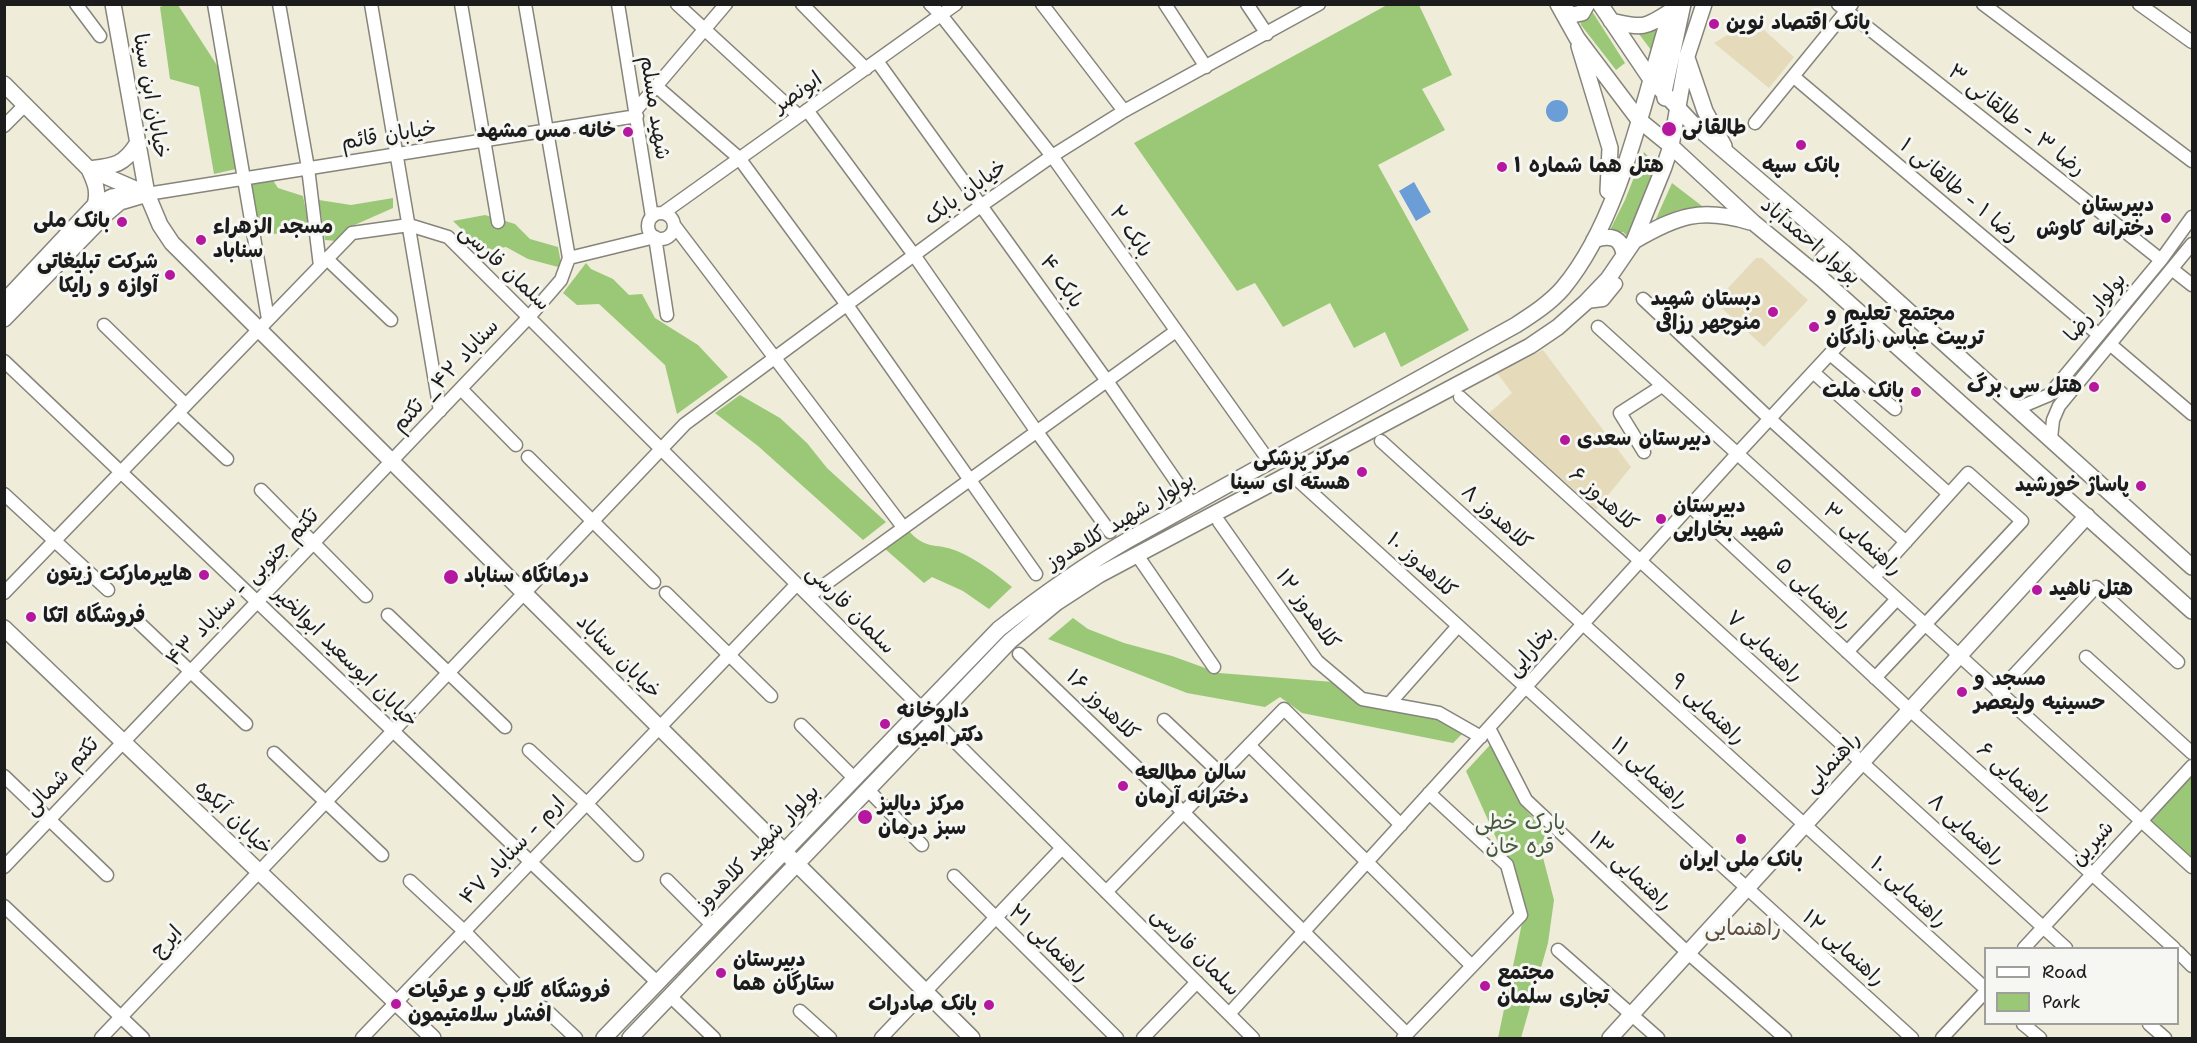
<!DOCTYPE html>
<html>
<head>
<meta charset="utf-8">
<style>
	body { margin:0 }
	#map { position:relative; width:2197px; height:1043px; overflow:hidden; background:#efecda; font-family:"Shantell Sans",sans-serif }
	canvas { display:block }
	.frame { position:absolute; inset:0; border:6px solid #1c1c1c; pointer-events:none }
	.legend { position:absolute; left:1984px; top:947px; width:195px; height:78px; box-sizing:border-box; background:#f6f6f2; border:2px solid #9f9f9c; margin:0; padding:8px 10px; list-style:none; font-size:18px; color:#1c1c1c }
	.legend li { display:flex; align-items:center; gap:12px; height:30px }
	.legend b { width:30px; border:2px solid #9f9f9c }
</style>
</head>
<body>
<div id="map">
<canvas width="2197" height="1043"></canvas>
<div class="frame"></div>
<ul class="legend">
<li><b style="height:8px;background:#fff"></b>Road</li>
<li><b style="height:16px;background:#9ac877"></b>Park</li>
</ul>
</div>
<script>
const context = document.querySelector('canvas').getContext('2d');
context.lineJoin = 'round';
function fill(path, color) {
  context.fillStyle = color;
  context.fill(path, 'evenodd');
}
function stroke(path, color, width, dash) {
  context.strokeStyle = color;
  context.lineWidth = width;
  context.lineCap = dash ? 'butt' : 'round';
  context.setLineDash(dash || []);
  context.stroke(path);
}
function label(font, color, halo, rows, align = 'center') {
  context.font = font + ' "Shantell Sans","Playpen Sans Arabic",sans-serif';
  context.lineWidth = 6;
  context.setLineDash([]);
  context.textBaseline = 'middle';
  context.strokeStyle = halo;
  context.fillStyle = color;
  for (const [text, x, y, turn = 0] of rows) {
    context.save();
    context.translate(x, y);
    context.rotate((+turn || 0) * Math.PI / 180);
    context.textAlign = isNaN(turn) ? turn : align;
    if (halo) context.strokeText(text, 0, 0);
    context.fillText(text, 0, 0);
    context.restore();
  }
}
fill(new Path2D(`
	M1753 20 1794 57 1769 88 1714 43Z
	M1756 258H1762L1808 300 1764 347 1715 302Z
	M1543 350 1631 467 1596 510 1489 413 1512 393 1497 373Z`), '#e5dbba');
fill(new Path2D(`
	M165 5H178L222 73 236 169 214 174 199 87 170 79 160 7Z
	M1387 5H1419L1452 75 1422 89 1445 130 1378 165 1469 330 1401 367 1385 332 1354 348 1330 303 1283 327 1255 283 1237 291 1134 143Z
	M1590 8 1625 63 1616 70 1581 25 1580 21Z
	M1658 29 1651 50 1639 34Z
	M1644 152 1657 166 1628 237 1623 232H1609L1625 200Z
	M272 179 278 188 303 196 310 231 260 235 250 188 255 181Z
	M1672 183 1702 206 1678 210 1655 221Z
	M393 198V208L350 227 337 241 325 240 319 200 351 205Z
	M485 215 515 224 530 239 558 247 562 268 528 259 506 247 484 251 453 221Z
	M586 263 591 269 613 279 629 295 642 294 655 318 698 345 728 377 677 414 665 365 599 304 577 305 563 293Z
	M740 395 780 418 807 443 827 468 886 522 863 540 758 446 715 413Z
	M907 529C926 551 934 542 957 551 978 560 995 573 1012 587L989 609 963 591 932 577 924 583 884 548Z
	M1073 618 1088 629 1124 643 1172 656 1219 673 1333 682 1363 703 1432 716 1464 732 1453 743 1302 713 1280 697 1265 707 1187 693 1048 639Z
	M1490 745 1509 777 1521 805 1547 833 1540 846 1554 900 1548 943 1521 1038H1498L1522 923 1523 898 1466 771Z
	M2192 772V863L2151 825V817Z`), '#9ac877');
fill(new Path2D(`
	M1546 111a11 11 0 1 1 22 0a11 11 0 1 1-22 0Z
	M1414 182 1431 212 1416 221 1399 191Z`), '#6b9dd6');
const minor = new Path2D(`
	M76 4 100 36
	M214 4 268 319
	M279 4 308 168 320 266
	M371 4 440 411
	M461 4 498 222
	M618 4 652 217
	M677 4 799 116
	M802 4 866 69
	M930 4 941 15 1052 156 1269 461
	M1042 4 1124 111
	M1165 4 1206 67
	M1247 4 1267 34
	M1838 4 2161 260
	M1983 4 2192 161
	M2139 4 2192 42
	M877 61 1107 381 1187 497
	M1794 77 2099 335
	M656 86 739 158 847 305 1036 574
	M636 110 726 4
	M807 110 914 255 1037 432 1110 532
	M1755 123 1852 4
	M4 126 25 105
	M147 194 637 116
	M663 213 956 4
	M648 226a13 13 0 1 1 26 0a13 13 0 1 1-26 0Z
	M674 225 903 527
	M569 258 655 237 667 315
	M327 259 391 320
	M2173 270 2192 285
	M1643 299 1770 419 1906 542
	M1586 302 1603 300 1616 284 1608 279
	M104 325 186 405
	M1598 327 2192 867
	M2111 345 2192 414
	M1830 354 1895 409
	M4 361 658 983
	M1813 372 1949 494
	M461 389 516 445
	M1460 397 2066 948
	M2018 408 2049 395 2161 260 2192 217
	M178 413 227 459
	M2051 438 2053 420 2059 406 2192 244
	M1381 441 1986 989
	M1644 452 1620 413 1662 386
	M528 457 654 582
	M1290 473 1912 1038
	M261 490 366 596
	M4 494 108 590
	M1690 506 1910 710 2174 948
	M1219 522 1317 661 1362 699 1439 713 1481 737
	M1137 555 1214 667
	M1874 577 1968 473 2022 521 1875 678
	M4 593 352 233 409 225 448 237 1253 1038
	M666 593 771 696
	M809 596 1176 331
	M388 615 505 727
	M135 619 246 724
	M1847 652 1897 599
	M1019 654 1183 812 1407 1034
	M2086 657 2192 753
	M1998 692 2096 587 2178 662
	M1389 704 1458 626
	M1164 720 1221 774
	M801 725 854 778
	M1489 728 1526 800 1688 953 1785 1038
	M1249 745 1472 966
	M529 750 586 803 637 855
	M274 753 382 855
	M4 776 107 875
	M868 790 922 845
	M4 867 529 317 561 280 569 258 525 4
	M954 876 1117 1038
	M667 880 713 926
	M410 881 464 931 516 984
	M1106 892 1284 709 1401 825
	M4 906 143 1038
	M2024 948 2192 766
	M1558 950 1658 1038
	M2178 952 2192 966
	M670 996 714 1038
	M544 1008 576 1038
	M800 1011 830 1038
	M1229 1014 1737 454 1864 317
	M2023 1024 2040 1038
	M2149 1024 2165 1038
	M101 1038 685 424 982 205 1052 156 1124 111 1319 4
	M362 1038 797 584
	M881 1038 1062 848
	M1143 1038 1197 982
	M1403 1038 1521 915 1507 865 1429 793
	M1942 1038 1986 991`);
const major = new Path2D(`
	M113 4 147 194 160 225 172 243 972 1038
	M1558 4 1577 38 1639 120 1671 146 1754 223 1822 279 2192 611
	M1600 4 1650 78 1692 123 1844 253 2192 567
	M1559 6 1572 15 1582 13 1587 4
	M1611 21C1642 28 1644 29 1671 11
	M1579 46 1610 148 1608 191
	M1687 58 1705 111 1724 146
	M4 84 89 169C95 182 99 191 95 205
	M1665 98 1664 92 1683 4
	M89 169 142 192
	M89 169C113 166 123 166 137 144
	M1594 240C1610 234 1621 237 1624 254
	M1634 241C1677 216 1700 207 1750 222
	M1822 279C1815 262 1827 248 1844 253
	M4 302 95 205 112 197 126 195
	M4 319 107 213 120 202 147 194
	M4 628 433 1038
	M604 1038 999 629C1041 596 1083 566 1128 540L1516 325C1533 314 1550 303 1563 288 1622 217 1643 99 1671 11L1676 4
	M630 1038 1010 641 1056 603 1099 575 1530 346 1558 327 1586 302 1608 279 1634 241 1664 167 1671 146 1687 56 1704 4
	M1610 1038 2087 516`);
stroke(minor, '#86847b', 15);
stroke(major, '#86847b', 18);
stroke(minor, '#fff', 12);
stroke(major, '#fff', 15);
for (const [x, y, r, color] of [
	[1714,24,6,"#b5179e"],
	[1669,129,8,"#b5179e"],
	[628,132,6,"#b5179e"],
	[1801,145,6,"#b5179e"],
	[1502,167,6,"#b5179e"],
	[2166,218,6,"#b5179e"],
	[122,222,6,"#b5179e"],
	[201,240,6,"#b5179e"],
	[170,275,6,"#b5179e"],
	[1773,312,6,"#b5179e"],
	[1814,327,6,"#b5179e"],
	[2094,387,6,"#b5179e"],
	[1916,392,6,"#b5179e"],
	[1565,440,6,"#b5179e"],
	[1362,472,6,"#b5179e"],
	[2141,486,6,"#b5179e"],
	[1661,519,6,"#b5179e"],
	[204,575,6,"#b5179e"],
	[451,577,8,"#b5179e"],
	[2037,590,6,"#b5179e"],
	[31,617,6,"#b5179e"],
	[1962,692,6,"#b5179e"],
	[885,724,6,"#b5179e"],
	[1123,786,6,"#b5179e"],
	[865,817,8,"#b5179e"],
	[1741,839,6,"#b5179e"],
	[721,973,6,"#b5179e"],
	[1485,986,6,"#b5179e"],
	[396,1004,6,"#b5179e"],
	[989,1005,6,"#b5179e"]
]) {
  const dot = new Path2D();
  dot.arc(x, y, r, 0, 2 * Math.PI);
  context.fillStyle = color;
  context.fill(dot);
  stroke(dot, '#f6f6f2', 2);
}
label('bold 21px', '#1c1c1c', '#f6f6f2', [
	["بانک اقتصاد نوین",1726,24],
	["طالقانی",1682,129],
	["خانه مس مشهد",616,132,"right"],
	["هتل هما شماره ۱",1514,167],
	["بانک سپه",1801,167,"center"],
	["دبیرستان",2154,206,"right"],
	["دخترانه کاوش",2154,230,"right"],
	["بانک ملی",110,222,"right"],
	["مسجد الزهراء",213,228],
	["سناباد",213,252],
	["شرکت تبلیغاتی",158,263,"right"],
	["آوازه و رایکا",158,287,"right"],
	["دبستان شهید",1761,300,"right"],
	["منوچهر رزاقی",1761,324,"right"],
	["مجتمع تعلیم و",1826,315],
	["تربیت عباس زادگان",1826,339],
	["هتل سی برگ",2082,387,"right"],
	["بانک ملت",1904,392,"right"],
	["دبیرستان سعدی",1577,440],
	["مرکز پزشکی",1350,460,"right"],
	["هسته ای سینا",1350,484,"right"],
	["پاساژ خورشید",2129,486,"right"],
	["دبیرستان",1673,507],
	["شهید بخارایی",1673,531],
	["هایپرمارکت زیتون",192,575,"right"],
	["درمانگاه سناباد",464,577],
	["هتل ناهید",2049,590],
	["فروشگاه اتکا",43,617],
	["مسجد و",1974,680],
	["حسینیه ولیعصر",1974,704],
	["داروخانه",897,712],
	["دکتر امیرى",897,736],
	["سالن مطالعه",1135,774],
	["دخترانه آرمان",1135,798],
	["مرکز دیالیز",878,805],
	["سبز درمان",878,829],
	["بانک ملی ایران",1741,861,"center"],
	["دبیرستان",733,961],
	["ستارگان هما",733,985],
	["مجتمع",1497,974],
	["تجاری سلمان",1497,998],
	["فروشگاه گلاب و عرقیات",408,992],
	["افشار سلامتیمون",408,1016],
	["بانک صادرات",977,1005,"right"]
], 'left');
label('21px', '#1c1c1c', '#f6f6f2', [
	["ابونصر",798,93,-35],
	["خیابان ابن سینا",150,96,80],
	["شهید مسلم",654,108,81],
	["رضا ۳ - طالقانی ۳",2016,121,38],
	["خیابان قائم",389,136,-9],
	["رضا ۱ - طالقانی ۱",1959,191,40],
	["خیابان بابک",966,193,-36],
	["بابک ۲",1130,232,55],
	["بولوار احمدآباد",1810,242,40],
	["سلمان فارسی",504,268,43],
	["بابک ۴",1061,282,55],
	["بولوار رضا",2096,308,-50],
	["سناباد ۴۲_ تکتم",446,376,-47],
	["کلاهدوز ۶",1603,500,42],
	["کلاهدوز ۸",1496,518,42],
	["بولوار شهید کلاهدوز",1121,522,-31],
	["راهنمایی ۳",1862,540,42],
	["کلاهدوز ۱۰",1421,566,42],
	["تکتم جنوبی - سناباد ۴۳",243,588,-46],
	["راهنمایی ۵",1813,594,43],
	["سلمان فارسی",850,610,45],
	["کلاهدوز ۱۲",1307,610,54],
	["راهنمایی ۷",1764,647,42],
	["بخارایی",1531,652,-48],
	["خیابان سناباد",618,657,45],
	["خیابان ابوسعید ابوالخیر",345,658,44],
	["کلاهدوز ۱۶",1102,706,44],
	["راهنمایی ۹",1707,710,43],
	["راهنمایی",1833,763,-48],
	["راهنمایی ۱۱",1649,774,42],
	["تکتم شمالی",62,777,-47],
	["راهنمایی ۶",2014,778,42],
	["خیابان آبکوه",233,818,44],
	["راهنمایی ۸",1966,830,42],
	["شیرین",2093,844,-48],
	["بولوار شهید کلاهدوز",758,849,-46],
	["ارم - سناباد ۴۷",513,851,-46],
	["راهنمایی ۱۳",1630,872,43],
	["راهنمایی ۱۰",1908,893,42],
	["ایرج",167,942,-46],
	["راهنمایی ۲۱",1048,944,44],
	["راهنمایی ۱۲",1843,949,42],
	["سلمان فارسی",1195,952,45]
]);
label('21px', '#48583c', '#f6f6f2', [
	["پارک خطی",1520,824],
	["قره خان",1520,848]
]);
label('22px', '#604e3c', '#f6f6f2', [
	["راهنمایی",1743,929]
]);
</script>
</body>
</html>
